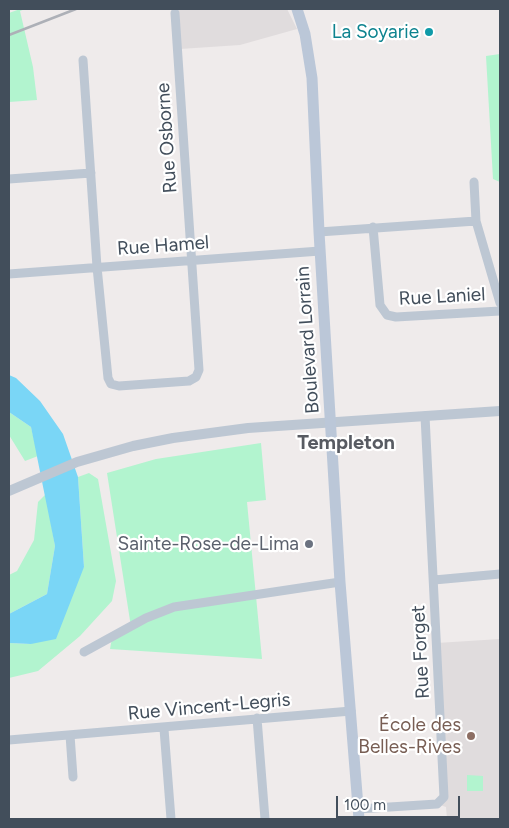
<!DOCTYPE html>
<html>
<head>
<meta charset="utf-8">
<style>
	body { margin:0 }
	#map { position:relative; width:509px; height:828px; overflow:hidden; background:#efebeb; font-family:Figtree,sans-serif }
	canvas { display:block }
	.frame { position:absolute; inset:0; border:10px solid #424e5b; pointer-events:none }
	.scale { position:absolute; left:336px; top:796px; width:124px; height:22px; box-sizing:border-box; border:2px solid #424e5b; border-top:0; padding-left:6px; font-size:15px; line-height:18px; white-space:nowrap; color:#424e5b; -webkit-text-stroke:4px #fff; paint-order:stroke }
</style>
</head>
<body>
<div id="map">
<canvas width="509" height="828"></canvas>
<div class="frame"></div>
<div class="scale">100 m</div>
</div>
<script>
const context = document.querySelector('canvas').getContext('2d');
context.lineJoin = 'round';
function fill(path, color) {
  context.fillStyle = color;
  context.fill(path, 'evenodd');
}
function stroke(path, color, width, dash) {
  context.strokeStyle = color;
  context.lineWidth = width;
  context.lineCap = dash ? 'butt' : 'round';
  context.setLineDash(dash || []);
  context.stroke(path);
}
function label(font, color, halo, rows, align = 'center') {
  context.font = font + ' Figtree,sans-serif';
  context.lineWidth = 4.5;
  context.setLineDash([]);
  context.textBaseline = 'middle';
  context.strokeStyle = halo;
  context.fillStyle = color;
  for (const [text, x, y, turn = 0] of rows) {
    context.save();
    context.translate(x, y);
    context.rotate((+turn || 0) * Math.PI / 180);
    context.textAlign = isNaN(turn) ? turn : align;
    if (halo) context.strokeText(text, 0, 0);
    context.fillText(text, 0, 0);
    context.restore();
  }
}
fill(new Path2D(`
	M179 9H287L297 29 240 45 180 49Z
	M500 639V819H447L446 807 437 804 440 803 437 643Z`), '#e0dcdd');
fill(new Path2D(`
	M20 9H25L20 11 33 67 37 100 9 102V13Z
	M500 54V182L493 179 486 56Z
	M9 412 31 427 38 456 25 461 9 435Z
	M261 443 266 500 247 502 262 659 110 649 112 638 131 627 107 473 156 459Z
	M89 473 98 479 116 581 112 601 80 636 38 671 9 678V643L31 644 84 567 78 477Z
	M46 494 55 546 47 594 9 614V575L17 571 34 540 38 502Z
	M467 775 483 776V791H467Z`), '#b2f4cf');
fill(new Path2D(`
	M9 375 16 378 40 401 63 434 78 477 84 567 56 639 31 644 9 643V614L47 594 55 546 31 427 9 412Z`), '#7ad6f6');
stroke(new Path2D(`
	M83 60 97 267 108 378 111 384 119 386 189 381 196 377 199 370 175 13
	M9 179 91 173
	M474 182 476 221 500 303
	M373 227 380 305 387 315 396 317 500 311
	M319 232 476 221
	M9 274 320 251
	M434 580 500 574
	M84 652 146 618 174 607 340 582
	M257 718 265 819
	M164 729 171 819
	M70 735 73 777
	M9 740 351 711
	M358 809 437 804 444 797 425 416`), '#bdc7d3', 9);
stroke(new Path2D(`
	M9 491 77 462 133 446 173 438 248 428 500 411`), '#bdc7d3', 10);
stroke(new Path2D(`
	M297 9 305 34 312 78 319 232 340 582 359 819`), '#bbc7d8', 11);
stroke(new Path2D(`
	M9 35 76 9`), '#adb0b7', 2.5);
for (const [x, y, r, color] of [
	[429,32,5,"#0f9aa8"],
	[309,544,5,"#6b7280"],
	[471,736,5,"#8d6e63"]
]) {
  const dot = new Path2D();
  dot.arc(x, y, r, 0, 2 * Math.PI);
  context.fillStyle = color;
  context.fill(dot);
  stroke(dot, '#fff', 2);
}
label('19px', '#0d838f', '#fff', [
	["La Soyarie",419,32]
], 'right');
label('19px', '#424e5b', '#fff', [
	["Rue Osborne",167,138,-94],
	["Rue Hamel",163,246,-4],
	["Rue Laniel",442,297,-3],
	["Boulevard Lorrain",308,340,-94],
	["Rue Forget",421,652,-93],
	["Rue Vincent-Legris",209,707,-5]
]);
label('19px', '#5b616d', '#fff', [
	["Sainte-Rose-de-Lima",299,544]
], 'right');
label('19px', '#785e54', '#fff', [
	["École des",461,725],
	["Belles-Rives",461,747]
], 'right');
label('bold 20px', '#585b62', '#fff', [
	["Templeton",346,443]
]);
</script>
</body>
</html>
